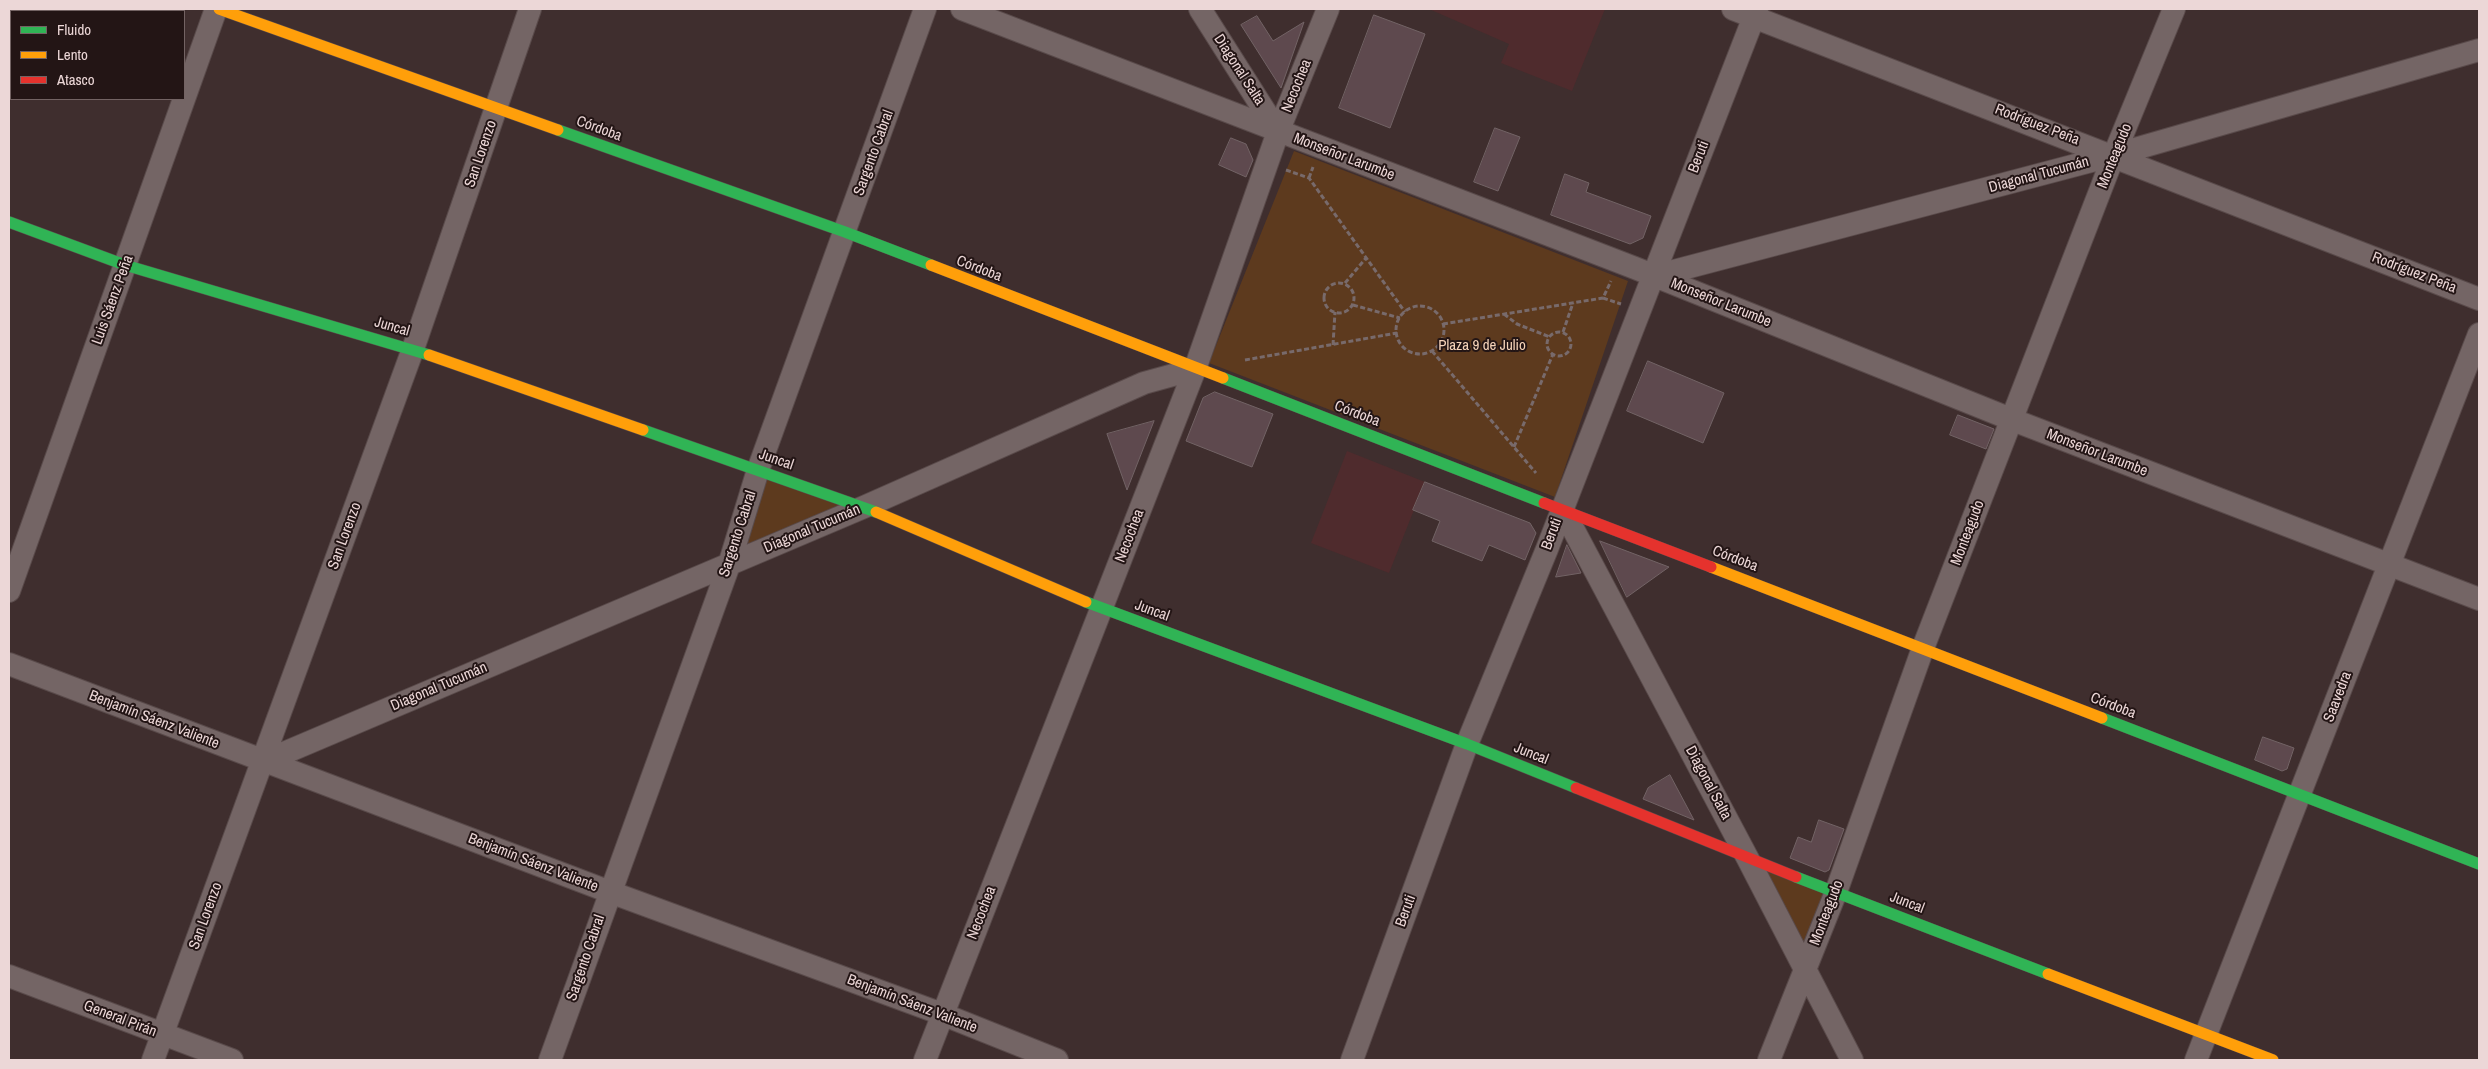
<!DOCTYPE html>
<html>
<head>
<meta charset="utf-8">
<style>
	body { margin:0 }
	#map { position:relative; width:2488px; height:1069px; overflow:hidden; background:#3f2e2e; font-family:"Archivo Narrow",sans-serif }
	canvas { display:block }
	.frame { position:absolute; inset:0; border:10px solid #ecd7d7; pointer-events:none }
	.legend { position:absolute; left:10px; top:10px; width:175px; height:90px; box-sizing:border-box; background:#231515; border:1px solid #736363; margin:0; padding:6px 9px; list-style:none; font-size:15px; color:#ecd7d7 }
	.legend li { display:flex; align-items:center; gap:10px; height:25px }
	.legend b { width:25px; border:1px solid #736363 }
</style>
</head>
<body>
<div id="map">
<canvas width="2488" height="1069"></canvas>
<div class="frame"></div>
<ul class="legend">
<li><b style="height:6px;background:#30b455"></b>Fluido</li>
<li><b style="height:6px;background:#ff9f0a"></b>Lento</li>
<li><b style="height:6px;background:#e5322d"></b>Atasco</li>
</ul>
</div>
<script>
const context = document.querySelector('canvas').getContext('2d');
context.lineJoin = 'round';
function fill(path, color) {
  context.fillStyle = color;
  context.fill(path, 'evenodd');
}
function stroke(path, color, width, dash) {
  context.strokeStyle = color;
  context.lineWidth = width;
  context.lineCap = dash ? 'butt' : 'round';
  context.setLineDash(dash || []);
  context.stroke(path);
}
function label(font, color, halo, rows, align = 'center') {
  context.font = font + ' "Archivo Narrow",sans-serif';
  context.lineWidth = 4;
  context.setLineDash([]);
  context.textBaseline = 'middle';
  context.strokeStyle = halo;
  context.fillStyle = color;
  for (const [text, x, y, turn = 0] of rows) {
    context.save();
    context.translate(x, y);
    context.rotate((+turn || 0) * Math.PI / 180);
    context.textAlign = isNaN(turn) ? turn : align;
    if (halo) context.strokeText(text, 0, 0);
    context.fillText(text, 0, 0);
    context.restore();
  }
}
fill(new Path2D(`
	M1429 9H1605L1572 91 1501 63 1509 44Z
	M1347 451 1425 482 1389 573 1311 543Z`), '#4f2b2d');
fill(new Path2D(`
	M1294 151 1628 281 1555 497 1209 363Z
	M758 470 864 507 729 565Z
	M1748 859 1836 892 1805 969Z`), '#5d3a1e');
const building = new Path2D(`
	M1374 15 1425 34 1390 128 1339 108Z
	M1257 16 1273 41 1304 22 1281 88 1241 25Z
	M1495 128 1520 137 1498 191 1474 182Z
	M1231 138 1246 144 1253 160 1246 177 1219 165Z
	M1565 174 1589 183 1586 192 1651 216 1643 238 1630 244 1551 215Z
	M1648 361 1724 393 1703 443 1627 411Z
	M1215 392 1273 414 1252 467 1186 441 1203 398Z
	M1958 415 1994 429 1986 449 1950 435Z
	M1154 421 1127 490 1107 434Z
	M1425 482 1530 523 1536 533 1525 560 1489 545 1482 561 1432 541 1440 521 1413 510Z
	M1600 541 1669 567 1627 597Z
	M1567 545 1581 573 1556 577Z
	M2263 737 2294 748 2287 769 2282 771 2255 760Z
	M1670 775 1694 820 1643 799 1648 788Z
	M1819 820 1844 829 1829 870 1825 872 1790 858 1798 837 1811 842Z`);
fill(building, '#5e494e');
stroke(building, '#726365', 1);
const street = new Path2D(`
	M962 9 1635 268 2013 420 2479 599
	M1200 9 1278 132
	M1733 9 2479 299
	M1655 276 2114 155 2479 50
	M1562 508 1748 859 1852 1060
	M9 591 216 9
	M9 664 610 892 942 1014 1057 1060
	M263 762 864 507 1144 383 1195 369
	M9 976 232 1060
	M153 1060 413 349 530 9
	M550 1060 729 565 758 470 925 9
	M925 1060 1195 369 1278 132 1328 9
	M1352 1060 1467 744 1547 549 1757 9
	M1769 1060 1836 892 1923 648 2114 155 2174 9
	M2196 1060 2479 334`);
const fast = new Path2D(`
	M558 130 845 232 931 265
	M9 222 125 265 429 355
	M1223 378 1544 503
	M643 430 876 512
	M1086 602 1467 744 1576 788
	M2102 718 2479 864
	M1796 877 2048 974`);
const slow = new Path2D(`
	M219 9 558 130
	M931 265 1223 378
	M429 355 643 430
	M876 512 1086 602
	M1711 567 2102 718
	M2048 974 2273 1060`);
const jam = new Path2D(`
	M1544 503 1711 567
	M1576 788 1796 877`);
stroke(street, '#594a4a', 24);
stroke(fast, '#594a4a', 12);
stroke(slow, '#594a4a', 12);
stroke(jam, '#594a4a', 12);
stroke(new Path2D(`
	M1286 170 1309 178 1405 312
	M1309 178 1313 167
	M1324 298a15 15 0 1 1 30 0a15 15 0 1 1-30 0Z
	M1345 283 1366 258
	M1603 298 1621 304
	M1353 305 1400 318
	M1396 330a24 24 0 1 1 48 0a24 24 0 1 1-48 0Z
	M1504 314 1517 324 1550 337
	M1443 324 1603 298 1611 281
	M1563 332 1573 303
	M1547 344a12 12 0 1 1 24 0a12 12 0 1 1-24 0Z
	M1333 345 1335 312
	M1432 351 1536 473
	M1245 360 1397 333
	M1514 447 1553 354`), '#786a6b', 3, [5, 2.5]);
stroke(street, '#746565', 22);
stroke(fast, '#30b455', 11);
stroke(slow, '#ff9f0a', 11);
stroke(jam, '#e5322d', 11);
label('15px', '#ecd7d7', '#231515', [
	["Diagonal Salta",1239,70,57],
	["Necochea",1297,86,-68],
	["Rodríguez Peña",2037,125,21],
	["Córdoba",599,129,20],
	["Sargento Cabral",874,153,-70],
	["San Lorenzo",481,154,-71],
	["Monteagudo",2115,156,-68],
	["Monseñor Larumbe",1344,157,21],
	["Beruti",1699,157,-69],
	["Diagonal Tucumán",2039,175,-15],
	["Córdoba",979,269,21],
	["Rodríguez Peña",2414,273,21],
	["Luis Sáenz Peña",113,300,-70],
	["Monseñor Larumbe",1721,303,22],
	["Juncal",392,327,16],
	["Córdoba",1357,414,21],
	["Monseñor Larumbe",2097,453,21],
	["Juncal",776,460,19],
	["Diagonal Tucumán",812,529,-23],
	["Monteagudo",1968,533,-69],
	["Sargento Cabral",738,534,-72],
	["Beruti",1552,534,-70],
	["San Lorenzo",345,536,-70],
	["Necochea",1130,536,-69],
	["Córdoba",1735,559,21],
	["Juncal",1152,611,20],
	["Diagonal Tucumán",439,687,-23],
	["Saavedra",2338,697,-69],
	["Córdoba",2113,706,21],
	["Benjamín Sáenz Valiente",154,720,21],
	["Juncal",1531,754,22],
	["Diagonal Salta",1708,783,62],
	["Benjamín Sáenz Valiente",533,863,21],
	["Juncal",1907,903,21],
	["Beruti",1406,911,-70],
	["Necochea",982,913,-69],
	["Monteagudo",1827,913,-69],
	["San Lorenzo",206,916,-70],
	["Sargento Cabral",586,958,-71],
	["Benjamín Sáenz Valiente",912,1004,21],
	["General Pirán",120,1019,21]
]);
label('15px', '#f5d3b9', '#231515', [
	["Plaza 9 de Julio",1482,346]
]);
</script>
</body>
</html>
